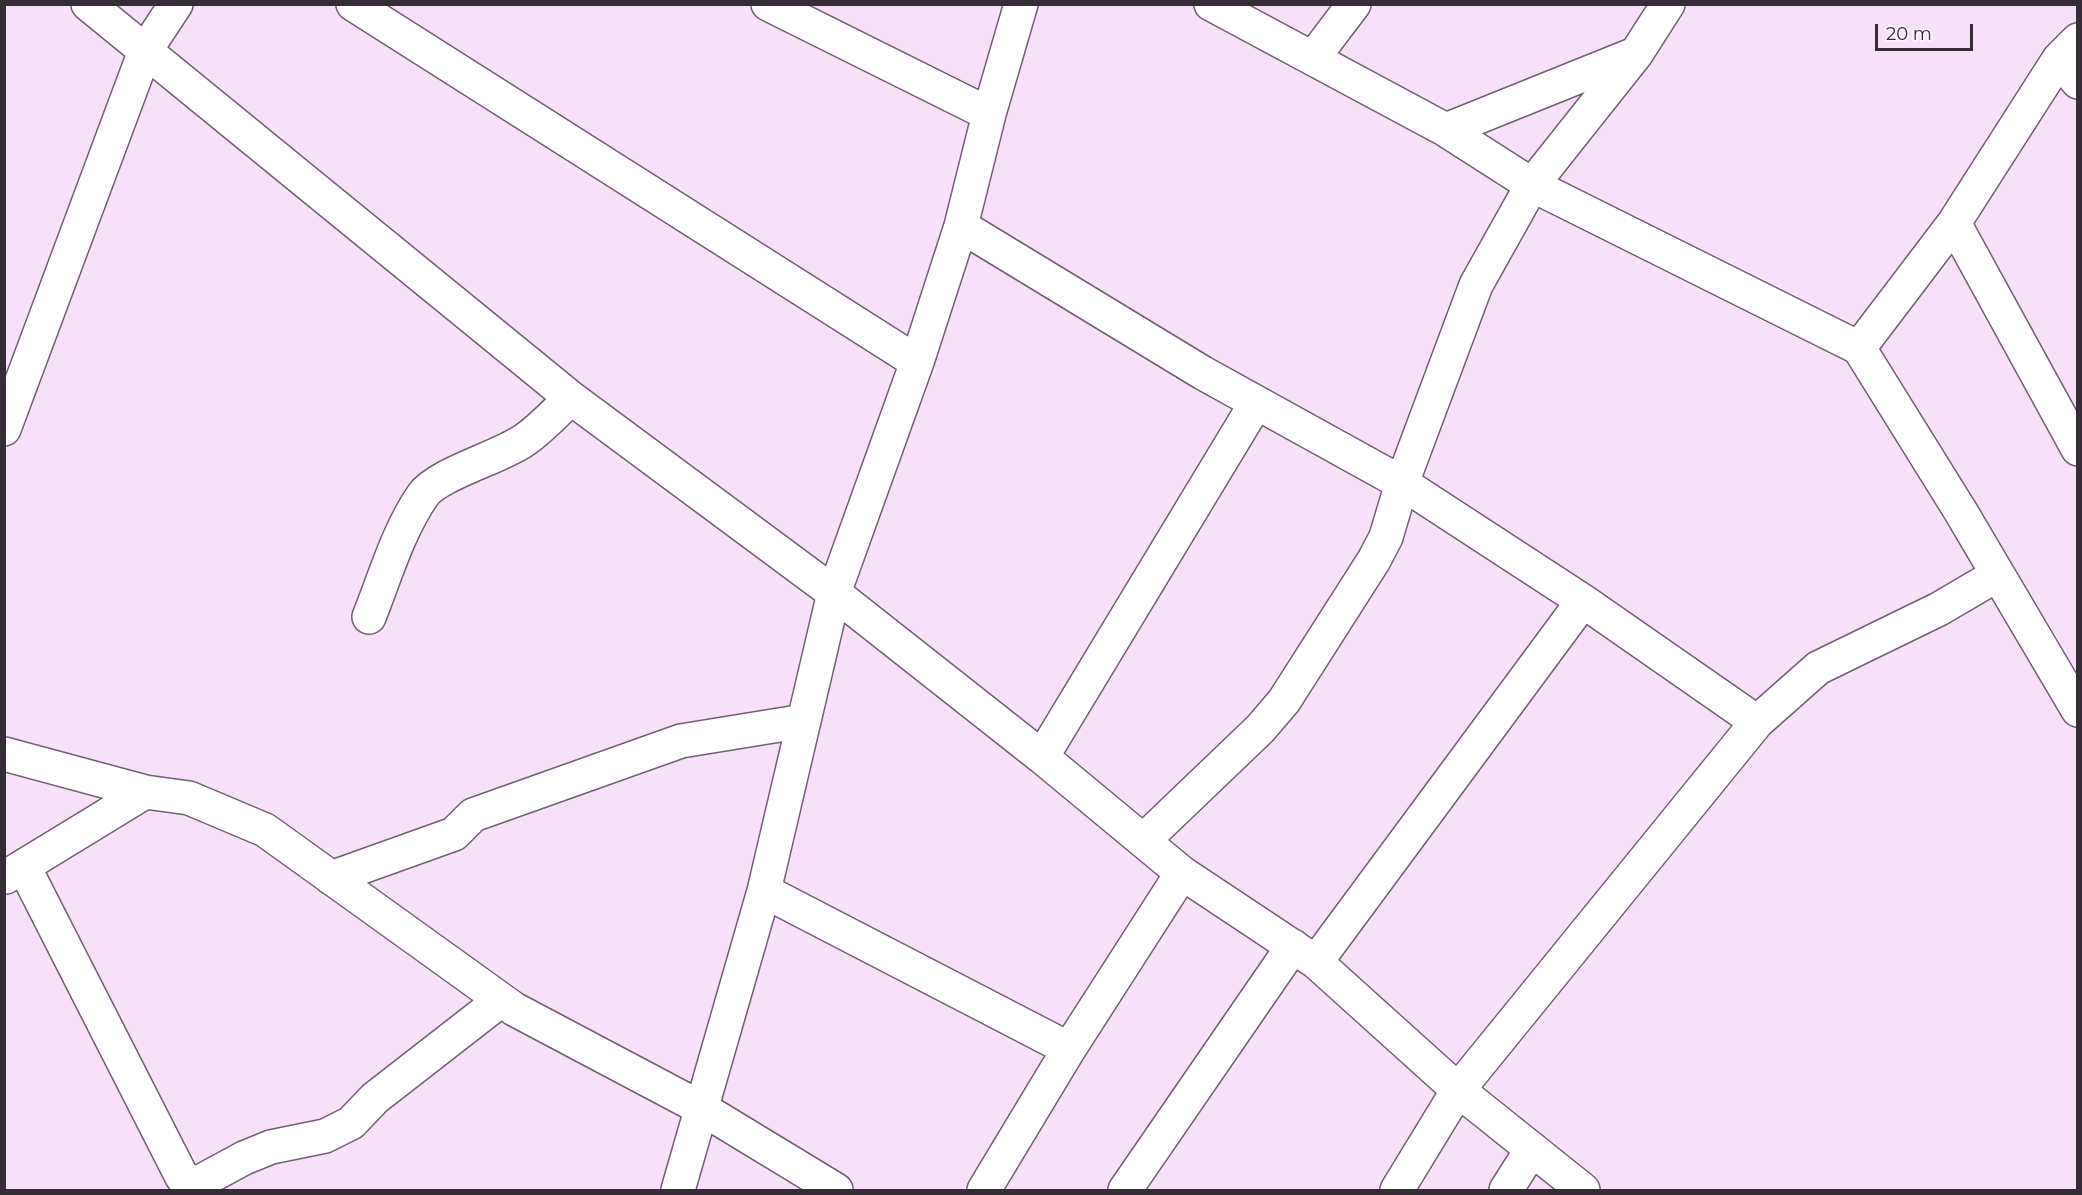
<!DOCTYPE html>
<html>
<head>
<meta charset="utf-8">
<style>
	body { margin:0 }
	#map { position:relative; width:2082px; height:1195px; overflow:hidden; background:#f7e1f8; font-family:Montserrat,sans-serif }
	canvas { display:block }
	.frame { position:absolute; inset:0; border:6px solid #352d36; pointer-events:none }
	.scale { position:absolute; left:1875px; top:24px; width:98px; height:27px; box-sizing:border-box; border:3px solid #352d36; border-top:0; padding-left:8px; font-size:18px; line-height:21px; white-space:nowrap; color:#352d36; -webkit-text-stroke:4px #fcf3fc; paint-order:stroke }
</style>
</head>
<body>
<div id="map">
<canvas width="2082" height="1195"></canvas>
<div class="frame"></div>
<div class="scale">20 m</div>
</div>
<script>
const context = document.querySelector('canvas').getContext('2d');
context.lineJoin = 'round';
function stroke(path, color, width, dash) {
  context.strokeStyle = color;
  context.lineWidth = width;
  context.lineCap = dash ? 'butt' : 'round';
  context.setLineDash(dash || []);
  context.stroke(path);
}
const minor = new Path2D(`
	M88 4 571 398 834 593 1042 757 1182 873 1316 962 1458 1090 1583 1190
	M353 4 917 362
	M768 4 989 114
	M1211 4 1446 130 1532 185 1859 348 1961 512 2078 710
	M1313 58 1354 4
	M2059 59 2078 82
	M1446 130 1635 54
	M1954 223 2078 449
	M961 226 1203 373 1402 483 1583 601 1757 722
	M1859 348 1954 223 2059 59 2078 40
	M4 429 145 51 176 4
	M369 617C385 577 398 531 423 495 438 474 498 458 523 441 540 430 556 412 571 398
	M4 754 145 792 189 798 265 830 514 1009 701 1108 836 1190
	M1042 757 1256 403
	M1144 840 1260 729 1284 701 1374 560 1386 537 1402 483 1476 285 1532 185 1636 54 1668 4
	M24 867 182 1177 196 1184 244 1158 271 1147 325 1136 351 1123 375 1098 501 1000
	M6 877 145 792
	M331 878 454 834 473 815 681 741 804 721
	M764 891 1069 1049
	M1316 962 1583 601
	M678 1190 764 891 834 593 917 362 961 226 989 114 1021 4
	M984 1190 1069 1049 1182 873
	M1125 1190 1293 946
	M1397 1190 1458 1090 1757 722 1818 668 1939 609 1997 575
	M1506 1190 1532 1149`);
stroke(minor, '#725f73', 36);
stroke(minor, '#fff', 33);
</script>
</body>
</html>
